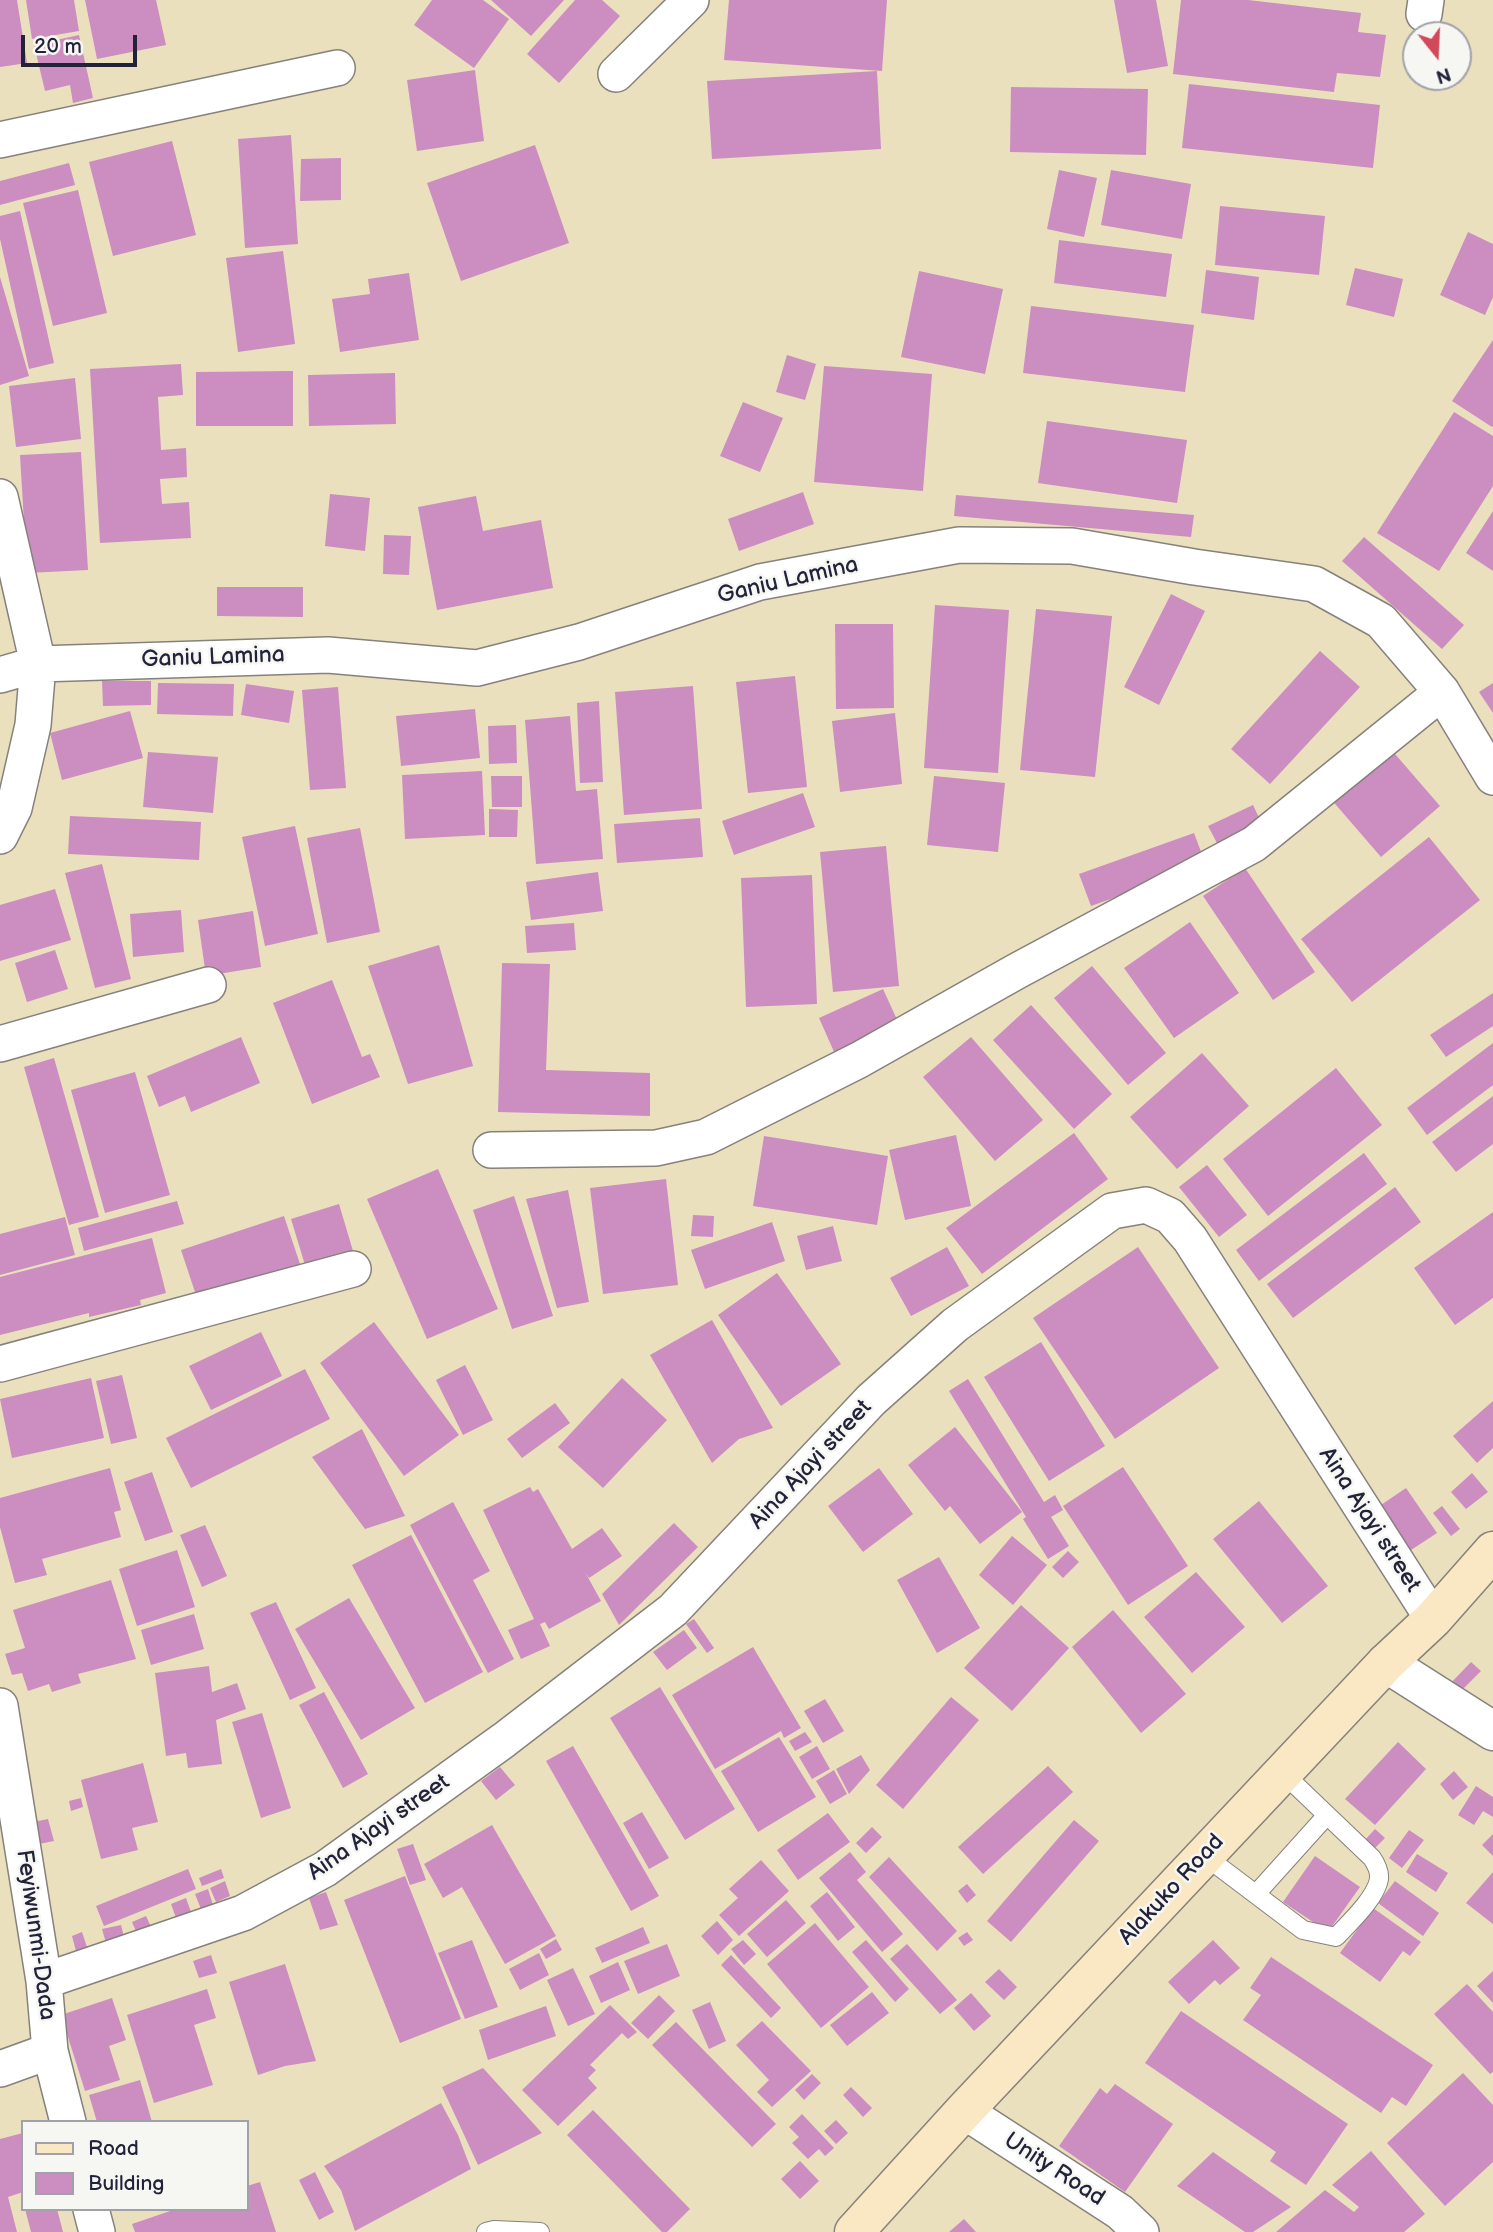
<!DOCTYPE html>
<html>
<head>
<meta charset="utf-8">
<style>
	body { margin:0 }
	#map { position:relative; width:1493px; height:2232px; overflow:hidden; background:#eae0be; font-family:"Balsamiq Sans",sans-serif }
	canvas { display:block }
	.legend { position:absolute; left:21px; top:2120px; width:228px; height:91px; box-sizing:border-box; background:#f6f6f2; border:2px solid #a1a1a9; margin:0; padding:9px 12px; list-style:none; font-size:21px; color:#22223b }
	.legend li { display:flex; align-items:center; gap:14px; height:35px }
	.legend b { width:35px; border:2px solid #a1a1a9 }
	.north { position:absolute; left:1402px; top:21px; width:70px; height:70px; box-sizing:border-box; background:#f6f6f2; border:2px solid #a1a1a9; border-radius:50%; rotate:162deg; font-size:19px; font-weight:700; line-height:28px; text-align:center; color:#22223b }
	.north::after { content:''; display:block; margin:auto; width:24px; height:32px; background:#d1495b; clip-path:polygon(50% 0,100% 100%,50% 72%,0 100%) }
	.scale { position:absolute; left:21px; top:35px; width:116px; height:32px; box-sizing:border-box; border:4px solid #22223b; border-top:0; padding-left:9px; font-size:21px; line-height:24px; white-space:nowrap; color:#22223b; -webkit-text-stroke:5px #f6f6f2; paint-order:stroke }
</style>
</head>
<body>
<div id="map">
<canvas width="1493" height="2232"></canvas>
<ul class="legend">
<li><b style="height:9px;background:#fae7c3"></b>Road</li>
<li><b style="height:19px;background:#cc8dc1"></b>Building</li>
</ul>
<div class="north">N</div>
<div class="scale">20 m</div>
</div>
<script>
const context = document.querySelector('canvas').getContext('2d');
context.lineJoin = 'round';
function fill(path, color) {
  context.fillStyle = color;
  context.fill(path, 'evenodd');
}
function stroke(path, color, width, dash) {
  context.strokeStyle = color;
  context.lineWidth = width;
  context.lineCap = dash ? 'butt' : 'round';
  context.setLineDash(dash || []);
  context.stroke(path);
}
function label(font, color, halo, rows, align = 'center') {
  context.font = font + ' "Balsamiq Sans",sans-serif';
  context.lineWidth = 5;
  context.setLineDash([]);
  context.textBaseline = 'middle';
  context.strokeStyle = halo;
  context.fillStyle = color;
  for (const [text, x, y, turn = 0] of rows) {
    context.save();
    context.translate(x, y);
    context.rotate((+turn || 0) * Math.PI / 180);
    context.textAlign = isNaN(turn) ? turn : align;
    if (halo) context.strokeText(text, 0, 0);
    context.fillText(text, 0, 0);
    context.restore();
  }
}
fill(new Path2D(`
	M0 0H17L27 63 0 67Z
	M26 0H74L79 31 32 39Z
	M85 0H156L166 45 97 59Z
	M432 0H483L509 19 474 68 414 25Z
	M491 0H564L531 36Z
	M575 0H602L620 16 559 83 527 54Z
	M729 0H887L882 71 724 60Z
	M1114 0H1156L1168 66 1127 73Z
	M1181 0H1248L1361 13 1358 32 1386 35 1380 77 1337 73 1334 92 1173 74Z
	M79 35 93 98 73 103 70 85 45 91 34 45Z
	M475 70 484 141 417 151 407 80Z
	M877 71 881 149 712 159 707 81Z
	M1189 84 1380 105 1373 168 1182 148Z
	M1011 87 1148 89 1146 155 1010 152Z
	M291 135 298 244 245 248 238 139Z
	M172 141 196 235 113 256 89 162Z
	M535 145 569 243 461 281 427 183Z
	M341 158V200L300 201 301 159Z
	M69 163 75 185 0 205V181Z
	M1059 170 1097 178 1084 237 1047 229Z
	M1111 170 1191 184 1182 239 1101 225Z
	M78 190 107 313 53 326 23 203Z
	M1220 206 1325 216 1319 275 1215 265Z
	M20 211 54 363 29 369 0 239V216Z
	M1468 232 1493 244V297L1485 315 1440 295Z
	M1059 240 1172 254 1166 297 1054 283Z
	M283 251 295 344 238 352 226 258Z
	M1355 268 1403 279 1394 317 1346 305Z
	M1206 270 1259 277 1254 320 1201 313Z
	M919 271 1003 289 985 374 901 357Z
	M409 273 419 340 340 352 332 299 370 294 368 279Z
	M0 277 29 376 0 385Z
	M1031 306 1194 325 1185 392 1023 373Z
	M1493 340V426L1492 427 1452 401Z
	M787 355 816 364 805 400 776 392Z
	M181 364 183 395 158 397 161 450 186 448 187 477 160 479 162 504 189 502 191 538 100 543 90 369Z
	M824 366 932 374 923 491 814 482Z
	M293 371V426H196V372Z
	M395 373 396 424 309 426 308 375Z
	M75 378 81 439 16 447 9 386Z
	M743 402 783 418 760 472 720 456Z
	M1454 412 1493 436V486L1439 571 1377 533Z
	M1047 421 1187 440 1177 503 1038 483Z
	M81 452 88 570 27 573 20 455Z
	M803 492 814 524 739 551 728 519Z
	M330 494 370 498 365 551 325 546Z
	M956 495 1194 515 1191 537 954 516Z
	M476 496 483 531 541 520 553 588 437 610 418 507Z
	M1493 511V571L1466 553Z
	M384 535 411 536 409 575 383 574Z
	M1364 537 1464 625 1442 649 1342 561Z
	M217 587H303V617L217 616Z
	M1171 594 1205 611 1159 705 1124 687Z
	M935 605 1009 610 998 773 924 768Z
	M1036 609 1112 616 1095 777 1020 770Z
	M835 624H893L894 708 836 709Z
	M1320 651 1360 687 1270 784 1231 749Z
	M795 676 807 787 748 793 736 682Z
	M102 681H151V705L103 706Z
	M158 683 234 684 233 716 157 714Z
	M1493 683V713L1479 692Z
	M246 684 294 691 289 723 241 715Z
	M693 686 702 809 624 815 615 692Z
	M338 687 346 788 310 790 302 690Z
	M599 701 603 782 580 783 577 703Z
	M475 709 480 758 401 766 396 716Z
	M130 711 143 758 62 780 50 733Z
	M895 713 902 784 840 792 832 721Z
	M570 716 576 791 597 789 603 859 536 864 525 720Z
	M516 725 517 763 489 764 488 726Z
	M1389 747 1440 806 1381 857 1330 798Z
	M148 752 218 757 213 813 143 807Z
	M482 771 485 835 405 839 402 775Z
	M491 776H522V807H492Z
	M934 776 1005 783 998 852 927 845Z
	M803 793 815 827 734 855 722 821Z
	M1253 805 1262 824 1218 845 1208 826Z
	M489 809 518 810 517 837H489Z
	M70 816 201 822 199 860 68 854Z
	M700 818 703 857 617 863 614 824Z
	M295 826 318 934 265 946 242 837Z
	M360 828 380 932 327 943 307 838Z
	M1194 833 1206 865 1091 906 1079 874Z
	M1429 837 1480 900 1352 1002 1301 939Z
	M886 846 899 986 833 992 820 852Z
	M102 864 131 979 95 988 65 873Z
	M1245 868 1315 972 1273 1000 1203 896Z
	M598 872 603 911 531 920 526 882Z
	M812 875 817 1004 746 1007 741 878Z
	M55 889 71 940 0 961V905Z
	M181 910 184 952 133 957 130 914Z
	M253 911 261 967 206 976 198 920Z
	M1190 922 1239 993 1174 1038 1124 968Z
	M574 923 576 950 527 953 525 926Z
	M439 945 473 1066 408 1084 368 966Z
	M55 950 68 989 27 1002 15 963Z
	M502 963 550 964 546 1070 650 1073V1116L498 1112Z
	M1092 966 1166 1053 1128 1085 1054 998Z
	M332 980 362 1057 370 1054 380 1077 312 1104 273 1003Z
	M883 989 899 1024 835 1054 819 1018Z
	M1493 993V1026L1446 1057 1430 1035Z
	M1031 1005 1112 1094 1074 1129 993 1040Z
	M241 1037 260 1083 191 1112 185 1096 159 1107 147 1076Z
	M971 1037 1043 1120 995 1161 923 1077Z
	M1493 1043V1085L1427 1135 1407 1108Z
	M1202 1053 1249 1106 1177 1169 1130 1117Z
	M54 1058 99 1217 69 1225 24 1067Z
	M1336 1068 1382 1125 1268 1216 1223 1159Z
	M135 1072 170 1195 105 1213 71 1090Z
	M1493 1096V1144L1456 1172 1432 1142Z
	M1074 1133 1108 1179 982 1274 946 1228Z
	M956 1135 971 1206 905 1220 889 1150Z
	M764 1136 888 1156 877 1225 753 1206Z
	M1364 1153 1387 1184 1259 1281 1236 1250Z
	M1207 1165 1247 1215 1219 1237 1179 1187Z
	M438 1169 498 1309 427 1339 367 1199Z
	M666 1179 678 1285 603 1294 590 1188Z
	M1395 1187 1421 1222 1293 1318 1267 1284Z
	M568 1190 589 1302 557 1308 526 1199Z
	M514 1196 553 1316 512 1329 473 1210Z
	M177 1201 184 1224 84 1251 78 1228Z
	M339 1204 353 1251 305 1265 291 1219Z
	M1493 1212V1298L1455 1325 1414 1268Z
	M693 1215 714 1216 713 1237 691 1236Z
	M284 1216 300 1264 197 1298 181 1250Z
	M65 1217 75 1255 0 1275V1234Z
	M772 1222 785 1261 705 1289 691 1250Z
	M833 1226 842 1261 806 1270 797 1236Z
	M152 1238 166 1293 140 1300 141 1305 89 1317V1313L0 1335V1277Z
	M947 1247 969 1286 911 1316 890 1278Z
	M1138 1247 1219 1368 1115 1439 1033 1318Z
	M777 1273 841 1364 781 1406 718 1315Z
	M712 1320 773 1428 739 1439 712 1463 650 1355Z
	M374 1322 459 1435 404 1476 320 1363Z
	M261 1332 282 1376 211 1410 189 1366Z
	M1041 1342 1105 1446 1049 1481 984 1377Z
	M465 1365 493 1420 463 1435 436 1380Z
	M305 1369 330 1419 191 1488 166 1438Z
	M122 1375 137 1438 111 1444 96 1381Z
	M91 1378 104 1438 12 1458 0 1399Z
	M622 1378 667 1420 603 1488 558 1447Z
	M968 1379 1044 1502 1055 1495 1063 1510 1051 1517 1069 1546 1048 1559 1023 1519 1026 1517 949 1391Z
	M1493 1401V1448L1477 1463 1453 1436Z
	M555 1403 570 1423 522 1458 507 1439Z
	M955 1427 1022 1512 980 1544 950 1506 945 1511 908 1465Z
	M362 1429 405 1516 365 1529 312 1457Z
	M1123 1467 1188 1566 1128 1605 1063 1506Z
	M110 1468 121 1510 114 1512 121 1537 42 1559 47 1575 15 1583 0 1527V1498Z
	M879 1468 913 1514 863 1552 828 1506Z
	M152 1472 173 1532 145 1541 124 1482Z
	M1472 1473 1488 1492 1466 1509 1451 1492Z
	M530 1487 533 1492 538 1489 572 1549 602 1528 622 1556 589 1578 585 1572 601 1601 549 1629 545 1622 540 1624 550 1646 521 1659 508 1630 534 1619 483 1510Z
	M1406 1488 1437 1533 1408 1552 1378 1507Z
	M1259 1501 1328 1586 1282 1623 1213 1539Z
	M453 1502 490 1571 473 1580 514 1659 488 1673 410 1525Z
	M1442 1506 1460 1529 1451 1536 1433 1513Z
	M674 1523 698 1547 619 1625 602 1594Z
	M205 1525 227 1576 202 1587 180 1535Z
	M411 1535 483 1672 425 1703 352 1565Z
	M1012 1536 1047 1565 1013 1605 979 1575Z
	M177 1550 195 1607 137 1626 119 1569Z
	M1068 1551 1079 1562 1063 1578 1052 1567Z
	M939 1557 980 1628 937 1653 897 1580Z
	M1196 1572 1245 1627 1192 1673 1144 1617Z
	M111 1580 136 1659 78 1674 81 1683 52 1692 49 1684 28 1691 22 1673 12 1675 5 1654 25 1648 13 1610Z
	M349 1598 415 1708 361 1740 295 1629Z
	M276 1602 316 1688 290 1700 250 1613Z
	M1021 1605 1069 1648 1012 1711 964 1668Z
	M1113 1610 1186 1694 1141 1733 1072 1647Z
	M194 1614 204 1649 151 1665 141 1630Z
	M694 1619 714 1648 707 1653 686 1624Z
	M684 1630 697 1648 667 1670 653 1652Z
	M753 1647 801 1728 784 1738 781 1731 715 1769 672 1695Z
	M1471 1662 1481 1671 1456 1696 1447 1687Z
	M209 1666 212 1692 237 1683 246 1709 216 1720 222 1764 188 1768 186 1753 166 1756 155 1673Z
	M660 1687 735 1809 685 1840 610 1718Z
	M324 1692 368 1774 343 1788 299 1705Z
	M951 1697 979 1720 903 1809 876 1785Z
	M825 1699 844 1731 823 1743 804 1711Z
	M262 1713 291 1808 261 1818 232 1722Z
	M805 1732 812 1742 795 1751 789 1741Z
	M779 1737 816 1797 758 1832 721 1771Z
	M1398 1742 1426 1769 1375 1825 1345 1799Z
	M573 1746 659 1896 631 1911 546 1761Z
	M817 1746 830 1769 812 1779 799 1757Z
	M861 1755 870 1770 849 1794 836 1769Z
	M143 1763 158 1822 132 1828 138 1850 101 1859 81 1780Z
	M1048 1766 1073 1792 983 1874 958 1847Z
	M500 1767 515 1785 496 1800 481 1781Z
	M834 1770 847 1794 830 1804 816 1781Z
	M1454 1771 1468 1787 1453 1800 1440 1784Z
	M1476 1786 1493 1797V1817L1483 1811 1474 1825 1458 1815Z
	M81 1798 83 1807 71 1811 69 1801Z
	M642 1812 669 1858 649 1869 623 1823Z
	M828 1813 850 1842 798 1880 777 1850Z
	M48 1819 54 1841 39 1844 33 1822Z
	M1074 1820 1099 1841 1011 1942 987 1921Z
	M492 1825 556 1936 505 1964 462 1887 443 1898 424 1864Z
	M872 1827 882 1837 866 1853 856 1843Z
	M1375 1829 1385 1838 1374 1849 1364 1841Z
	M1409 1830 1424 1840 1402 1868 1389 1858Z
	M1493 1834V1856L1482 1845Z
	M413 1844 426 1880 410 1885 397 1849Z
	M850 1852 866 1872 857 1880 903 1934 882 1952 819 1878Z
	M1417 1854 1448 1873 1436 1892 1406 1872Z
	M1315 1856 1360 1887 1328 1932 1283 1902Z
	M889 1857 957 1931 937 1951 869 1877Z
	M761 1860 789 1891 739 1936 719 1915 738 1898 729 1889Z
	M188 1869 196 1889 104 1926 96 1906Z
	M221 1869 224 1878 202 1886 199 1878Z
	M1493 1872V1924L1466 1903Z
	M405 1876 461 2019 400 2043 344 1900Z
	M225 1881 230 1896 216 1902 210 1888Z
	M1395 1881 1439 1913 1423 1936 1378 1903Z
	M967 1884 976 1895 967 1903 958 1891Z
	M208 1889 213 1905 201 1909 195 1894Z
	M326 1892 338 1925 320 1930 309 1898Z
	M827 1892 855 1927 838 1941 810 1906Z
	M186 1898 191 1912 176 1918 171 1904Z
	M786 1900 806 1923 767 1957 747 1934Z
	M1373 1908 1421 1942 1410 1956 1403 1951 1380 1982 1340 1953Z
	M146 1916 152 1929 138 1936 132 1922Z
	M717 1921 733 1940 718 1955 701 1936Z
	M815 1923 869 1987 821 2028 767 1964Z
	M121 1925 124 1937 106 1943 102 1929Z
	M643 1927 650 1943 602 1963 595 1948Z
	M82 1932 87 1947 76 1951 72 1936Z
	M967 1932 973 1940 964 1946 958 1938Z
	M556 1939 562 1950 546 1959 540 1949Z
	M472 1940 498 2007 465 2019 438 1953Z
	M743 1940 756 1954 744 1965 731 1949Z
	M866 1940 909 1989 895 2002 852 1952Z
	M1213 1940 1240 1968 1220 1985 1215 1980 1189 2004 1168 1982Z
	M667 1944 680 1976 638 1994 624 1961Z
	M907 1944 957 2000 940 2014 890 1959Z
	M539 1953 549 1975 520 1990 509 1969Z
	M211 1955 217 1973 199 1978 193 1961Z
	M731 1955 781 2008 771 2018 721 1965Z
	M1271 1957 1433 2065 1406 2106 1392 2097 1381 2113 1243 2020 1261 1995 1250 1988Z
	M618 1962 630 1990 601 2003 589 1976Z
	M285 1964 316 2061 285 2066 258 2075 229 1982Z
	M573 1968 595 2014 568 2026 547 1980Z
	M999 1969 1017 1987 1004 2000 985 1982Z
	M1493 1971V2003L1477 1986Z
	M1467 1984 1493 2012V2072L1490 2074 1434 2014Z
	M207 1989 216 2018 194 2025 213 2085 154 2103 127 2015Z
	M872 1992 889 2013 847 2046 830 2025Z
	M971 1993 991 2016 974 2031 954 2008Z
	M659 1995 675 2011 648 2039 631 2023Z
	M112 1998 126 2040 109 2046 120 2080 85 2091 61 2015Z
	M710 2002 726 2041 709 2049 692 2010Z
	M610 2005 637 2032 628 2039 622 2033 590 2065 596 2070 588 2078 597 2088 558 2126 522 2090Z
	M546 2006 556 2036 488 2060 479 2030Z
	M1181 2011 1348 2124 1306 2185 1270 2161 1276 2152 1145 2063Z
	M762 2021 811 2071 772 2107 757 2092 769 2080 736 2045Z
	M676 2022 776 2124 752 2147 652 2045Z
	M483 2068 542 2133 478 2165 442 2087Z
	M1463 2073 1493 2105V2162L1445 2206 1387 2143Z
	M812 2074 821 2083 804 2100 795 2090Z
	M140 2080 152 2122H97L89 2095Z
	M1115 2084 1173 2124 1125 2192 1059 2146 1100 2088 1107 2094Z
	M851 2087 872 2108 863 2117 843 2095Z
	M441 2103 458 2135 471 2169 355 2231 341 2190 324 2166Z
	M593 2110 690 2209 667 2232H662L567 2135Z
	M802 2114 834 2148 825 2156 819 2149 808 2159 792 2143 799 2137 789 2127Z
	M836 2120 848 2133 836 2144 824 2131Z
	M23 2133V2192L8 2197 17 2232H0V2139Z
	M1371 2151 1425 2214 1404 2232H1276L1325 2190 1354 2212 1359 2207 1332 2185Z
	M1213 2152 1291 2207 1253 2232H1245L1177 2186Z
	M800 2161 819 2181 800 2199 781 2179Z
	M315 2172 334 2212 319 2220 299 2180Z
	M260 2182 276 2232H135L132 2224 176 2209H247V2186Z
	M25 2209H57L63 2232H31Z
	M964 2219 976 2232H949Z`), '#cc8dc1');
const service = new Path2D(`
	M1205 1856 1303 1930 1336 1937C1349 1923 1376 1898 1379 1879 1380 1871 1376 1864 1372 1858L1283 1773
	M1256 1894 1327 1815
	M486 2232 494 2230 540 2232`);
const minor = new Path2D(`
	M1424 14 1426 0
	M616 74 691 0
	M0 140 337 68
	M0 497 38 664 33 725 14 808 0 836
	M0 675 38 664 328 655 477 668 579 642 760 582 959 545 1072 546 1194 567 1314 584 1381 621 1442 692 1493 777
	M0 1044 208 985
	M491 1150 656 1148 706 1137 859 1060 1017 971 1254 844 1442 692
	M0 1364 353 1269
	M0 1706 44 1981 50 2051 68 2122
	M44 1981 243 1913 325 1869 504 1740 673 1610 871 1400 955 1325 1112 1211 1146 1205 1170 1216 1190 1239 1433 1619
	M0 2069 50 2051
	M964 2111 1120 2212 1141 2232
	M91 2209 97 2232`);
const tertiary = new Path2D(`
	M1386 1663 1493 1731`);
const secondary = new Path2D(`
	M854 2232 964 2111 1386 1663 1433 1619 1493 1551`);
stroke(service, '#86817c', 20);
stroke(minor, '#86817c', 38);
stroke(tertiary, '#86817c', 41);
stroke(secondary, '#86817c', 41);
stroke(service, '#fff', 18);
stroke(minor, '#fff', 35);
stroke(tertiary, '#fff', 38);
stroke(secondary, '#fae7c3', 38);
label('23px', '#22223b', '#f6f6f2', [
	["Ganiu Lamina",788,581,-13],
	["Ganiu Lamina",213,658,-2],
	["Aina Ajayi street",811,1465,-47],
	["Aina Ajayi street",1369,1520,57],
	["Aina Ajayi street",379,1828,-35],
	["Alakuko Road",1172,1890,-47],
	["Feyiwunmi-Dada",35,1935,82],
	["Unity Road",1054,2170,33]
]);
</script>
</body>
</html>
